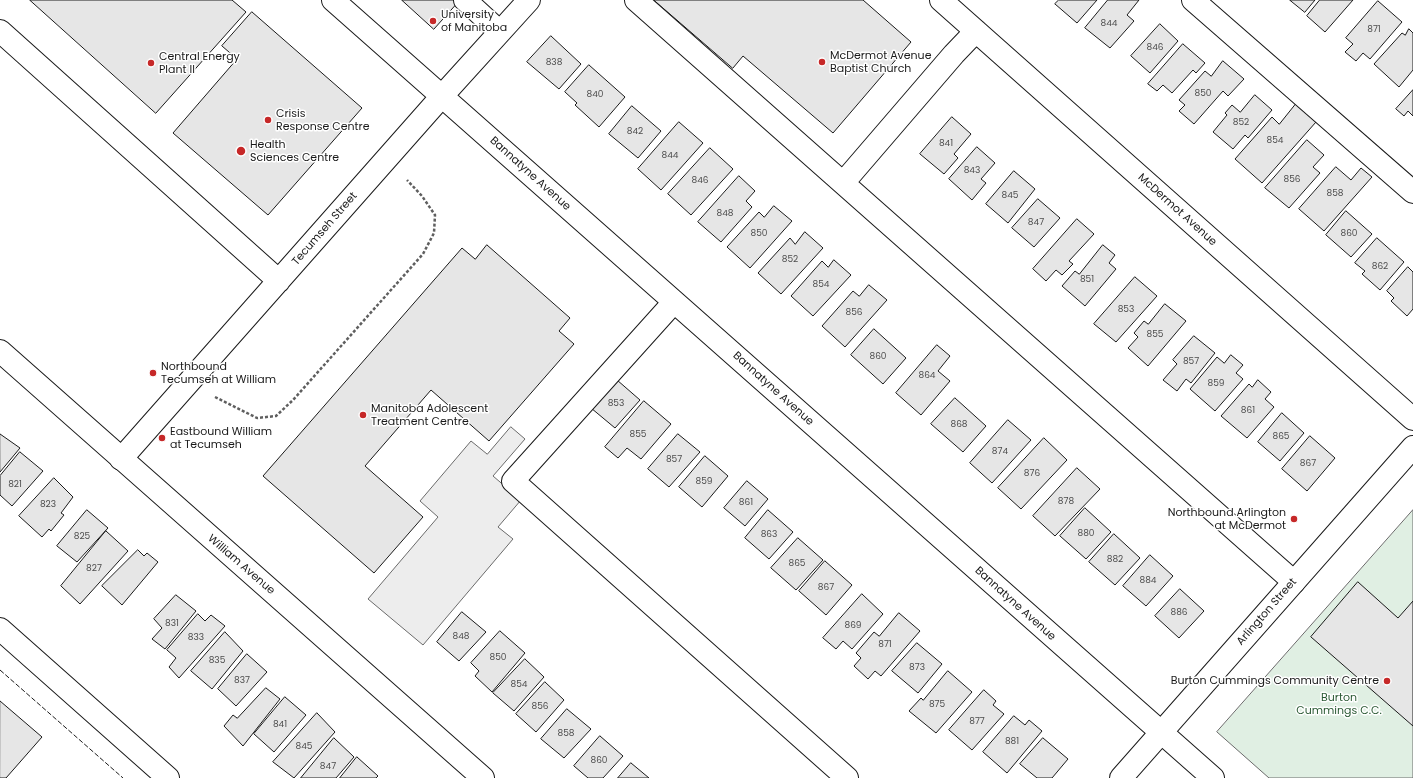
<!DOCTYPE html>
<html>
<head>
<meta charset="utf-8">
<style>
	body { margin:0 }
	canvas { display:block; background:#fff }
</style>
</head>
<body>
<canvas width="1413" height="778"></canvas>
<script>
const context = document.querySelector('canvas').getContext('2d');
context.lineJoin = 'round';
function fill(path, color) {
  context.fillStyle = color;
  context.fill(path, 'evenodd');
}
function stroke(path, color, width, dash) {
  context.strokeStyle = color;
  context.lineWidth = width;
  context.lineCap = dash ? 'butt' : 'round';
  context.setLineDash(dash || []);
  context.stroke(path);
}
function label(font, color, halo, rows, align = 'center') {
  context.font = font + ' Poppins,sans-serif';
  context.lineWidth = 3;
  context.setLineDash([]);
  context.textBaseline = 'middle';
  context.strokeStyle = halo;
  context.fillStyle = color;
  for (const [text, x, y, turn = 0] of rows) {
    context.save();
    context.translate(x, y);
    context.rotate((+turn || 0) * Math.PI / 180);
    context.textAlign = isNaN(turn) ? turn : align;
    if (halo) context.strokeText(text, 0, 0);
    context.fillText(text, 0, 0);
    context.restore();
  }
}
const green = new Path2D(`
	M1413 510V778H1269L1217 732Z`);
fill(green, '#e0efe3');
stroke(green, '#6a6a6a', 1);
const parking = new Path2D(`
	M511 427 525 439 493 476 521 500 498 527 513 539 423 645 368 599 438 517 420 501 471 441 487 454Z`);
fill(parking, '#ededed');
stroke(parking, '#6a6a6a', 1);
const building = new Path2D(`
	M30 0H232L246 12 156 113Z
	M402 0H460L434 29Z
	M654 0H863L911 42 833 133 743 56 733 68Z
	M1059 0H1097L1077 23 1055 4Z
	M1108 0H1139L1127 15 1134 21 1110 48 1085 28Z
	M1290 0H1315L1305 12Z
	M1320 0H1353L1325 32 1307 16Z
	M1378 1 1402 22 1370 59 1363 53 1356 61 1345 52 1353 44 1346 38Z
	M252 12 362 108 268 215 173 133 237 59 222 46Z
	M1160 24 1178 41 1150 73 1131 56Z
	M1409 29 1413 33V70L1399 87 1374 64 1402 33 1405 35Z
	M551 36 581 64 559 89 527 62Z
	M1183 44 1205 63 1196 73 1193 70 1172 93 1163 85 1157 91 1148 84Z
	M1223 61 1244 79 1228 96 1223 91 1194 124 1179 111 1185 105 1179 100 1205 71 1211 76Z
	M589 65 625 97 599 127 575 105 577 103 565 92Z
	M1413 90V116L1408 111 1404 116 1396 109Z
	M1255 95 1272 110 1248 138 1245 135 1233 149 1213 132 1227 115 1225 113 1232 105 1240 112Z
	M1296 104 1316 122 1262 183 1235 159 1272 117 1279 124Z
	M632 106 661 131 638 158 609 134Z
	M952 117 971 134 954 154 958 158 944 174 920 154Z
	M679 122 703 143 661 190 638 169Z
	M1307 140 1324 155 1313 167 1320 173 1289 208 1265 188Z
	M977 147 995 163 981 179 986 183 972 200 949 179Z
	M710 148 733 169 691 215 668 194Z
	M1336 167 1351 180 1361 168 1372 177 1324 231 1299 209Z
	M1014 171 1035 189 1008 223 986 204Z
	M739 176 755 191 746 201 752 207 721 242 698 222Z
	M1038 199 1060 218 1034 247 1012 228Z
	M774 206 792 221 750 268 727 247 759 212 764 217Z
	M1346 211 1372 234 1351 257 1326 235Z
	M1077 219 1094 234 1069 261 1073 264 1062 275 1056 270 1046 281 1033 269Z
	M805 232 823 248 781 294 758 273 790 238 795 244Z
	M1377 238 1404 262 1380 290 1362 274 1365 271 1355 263Z
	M487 245 570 318 559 331 574 344 489 441 431 390 365 466 423 517 374 573 263 476 462 248 475 259Z
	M1103 245 1115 255 1109 263 1116 269 1085 306 1062 286 1075 271 1079 274Z
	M834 260 851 275 813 316 791 296 822 261 828 267Z
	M1408 267 1413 272V309L1407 316 1391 301 1394 298 1387 291Z
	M1135 277 1157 296 1116 342 1094 324Z
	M869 285 887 300 845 347 822 326 853 291 859 296Z
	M1165 304 1186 321 1148 366 1128 348 1138 337 1134 333 1144 321 1148 324Z
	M874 329 906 358 883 384 851 355Z
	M1194 336 1215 353 1191 383 1186 379 1177 391 1163 380 1177 364 1173 360Z
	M937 345 950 356 938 371 950 381 921 415 896 393Z
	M1231 355 1243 365 1236 373 1243 379 1215 411 1190 389 1217 357 1224 363Z
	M617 380 640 400 615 428 591 408Z
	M1258 380 1271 392 1265 399 1274 407 1247 438 1221 416 1249 384 1252 387Z
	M955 398 986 426 963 452 931 424Z
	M644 401 671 424 641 459 627 448 618 458 605 447Z
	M1282 413 1304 433 1280 461 1258 442Z
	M1008 420 1031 440 992 483 970 463Z
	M0 434 20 448 0 472Z
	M678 434 700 452 669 487 648 469Z
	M1310 436 1335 458 1307 491 1282 469Z
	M1044 438 1067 460 1021 509 998 488Z
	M20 452 43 471 12 506 0 495V476Z
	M705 456 728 476 702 507 679 487Z
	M1077 468 1100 489 1055 536 1033 516Z
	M54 478 73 497 61 513 64 515 51 531 49 529 42 537 19 516Z
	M747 481 768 499 745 526 724 508Z
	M1085 508 1111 532 1086 559 1060 536Z
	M87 510 108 528 77 562 57 546Z
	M768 510 793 532 769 559 745 538Z
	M106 531 128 551 80 604 61 586Z
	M1114 534 1140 558 1115 585 1089 562Z
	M798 538 823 560 796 590 771 568Z
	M138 550 144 556 147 553 158 562 122 605 102 586Z
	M1150 555 1173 576 1146 606 1123 586Z
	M825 561 852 585 826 615 799 591Z
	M1358 582 1398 618 1413 601V726L1311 637Z
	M1180 589 1204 611 1179 638 1155 616Z
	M862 594 883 614 852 649 843 641 836 649 823 638Z
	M176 595 196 611 165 649 152 639 162 628 154 619Z
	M462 612 486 632 459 661 437 642Z
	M899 613 920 631 881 676 875 671 868 679 854 666 861 658 856 653 874 632 879 636Z
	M198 614 205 621 211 615 225 626 179 678 169 667 176 658 167 650Z
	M500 631 525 653 492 692 475 676 479 671 471 663Z
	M225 632 243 651 212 689 191 671Z
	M917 643 942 664 918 693 892 671Z
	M247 654 267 672 236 706 218 689Z
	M525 659 544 677 514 711 493 693Z
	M948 671 972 692 936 733 909 711 921 698 923 700Z
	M545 682 564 700 536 732 516 714Z
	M266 688 280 699 243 746 224 726 233 715 237 718Z
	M984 690 996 701 993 705 1004 714 972 750 949 730Z
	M285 697 306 715 274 752 254 734Z
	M0 701 42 737 6 778H0Z
	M567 709 591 729 564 758 541 739Z
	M317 713 335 732 294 778 273 762Z
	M1014 716 1025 725 1029 720 1042 731 1007 773 983 752Z
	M600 736 623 756 603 778H588L574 766Z
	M334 738 354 757 336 778H301Z
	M1043 738 1068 759 1052 778H1037L1020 764Z
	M357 757 378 776 376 778H340Z
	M631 763 649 778H618Z`);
fill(building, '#e6e6e6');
stroke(building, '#1a1a1a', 1);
const minor = new Path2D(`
	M333 0 1213 778
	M465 0 500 32
	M636 0 1294 582
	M941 0 1413 419
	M1193 0 1413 192
	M0 31 279 281
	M843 183 954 54 976 31
	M674 302 513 481 847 778
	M121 459 442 96 529 0
	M0 629 168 778`);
const major = new Path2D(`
	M0 351 483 778
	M1121 778 1413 447`);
stroke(minor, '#1a1a1a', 24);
stroke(major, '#1a1a1a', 24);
stroke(new Path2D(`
	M215 397 257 418 276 416 293 400 423 254 434 233 435 215 422 196 407 180`), '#5f5f5f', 2.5, [3, 2]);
stroke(minor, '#fff', 22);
stroke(major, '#fff', 22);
stroke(new Path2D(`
	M0 670 123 778`), '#1a1a1a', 1, [5, 2]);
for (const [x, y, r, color] of [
	[433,21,4,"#c62828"],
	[822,62,4,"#c62828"],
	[151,63,4,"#c62828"],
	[268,120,4,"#c62828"],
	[241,151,5,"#c62828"],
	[153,373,4,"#c62828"],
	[363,415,4,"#c62828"],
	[162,438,4,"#c62828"],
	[1294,519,4,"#c62828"],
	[1387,681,4,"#c62828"]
]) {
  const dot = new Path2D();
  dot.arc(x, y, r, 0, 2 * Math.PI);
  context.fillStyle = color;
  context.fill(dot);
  stroke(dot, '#fff', 1.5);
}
label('9px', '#4d4d4d', null, [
	["844",1109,24],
	["871",1374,30],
	["846",1155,48],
	["838",554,63],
	["850",1203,94],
	["840",595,95],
	["852",1241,123],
	["842",635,132],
	["854",1275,141],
	["841",946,144],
	["844",670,156],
	["843",972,171],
	["856",1292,180],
	["846",700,181],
	["858",1335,194],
	["845",1010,196],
	["848",725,214],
	["847",1036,223],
	["850",759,234],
	["860",1349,234],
	["852",790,260],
	["862",1380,267],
	["851",1087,280],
	["854",821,285],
	["853",1126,310],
	["856",854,313],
	["855",1155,335],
	["860",878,357],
	["857",1191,362],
	["864",927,376],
	["859",1216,384],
	["853",616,404],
	["861",1248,411],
	["868",959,425],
	["855",638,435],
	["865",1281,437],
	["874",1000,452],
	["857",674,460],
	["867",1308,464],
	["876",1032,474],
	["859",704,482],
	["821",15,485],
	["878",1066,502],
	["861",746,503],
	["823",48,505],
	["880",1086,534],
	["863",769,535],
	["825",82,537],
	["882",1115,560],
	["865",797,564],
	["827",94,569],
	["884",1148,581],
	["867",826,588],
	["886",1179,613],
	["831",172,624],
	["869",853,626],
	["848",461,637],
	["833",196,638],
	["871",885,645],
	["850",498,658],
	["835",217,661],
	["873",917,668],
	["837",242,681],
	["854",519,685],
	["875",937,705],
	["856",540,707],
	["877",977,722],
	["841",280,725],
	["858",566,734],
	["881",1012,742],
	["845",304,747],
	["860",599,761],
	["847",328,767]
]);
label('11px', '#1a1a1a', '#fff', [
	["University",441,15],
	["of Manitoba",441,28],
	["McDermot Avenue",830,56],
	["Baptist Church",830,69],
	["Central Energy",159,57],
	["Plant II",159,70],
	["Crisis",276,114],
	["Response Centre",276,127],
	["Health",250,145],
	["Sciences Centre",250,158],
	["Northbound",161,367],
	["Tecumseh at William",161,380],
	["Manitoba Adolescent",371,409],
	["Treatment Centre",371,422],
	["Eastbound William",170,432],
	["at Tecumseh",170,445],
	["Northbound Arlington",1286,513,"right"],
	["at McDermot",1286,526,"right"],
	["Burton Cummings Community Centre",1379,681,"right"]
], 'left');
label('11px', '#1a1a1a', '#fff', [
	["Bannatyne Avenue",530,174,42],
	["McDermot Avenue",1177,210,42],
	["Tecumseh Street",325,229,-49],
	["Bannatyne Avenue",773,389,42],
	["William Avenue",241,565,41],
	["Bannatyne Avenue",1015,604,42],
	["Arlington Street",1267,612,-49]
]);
label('11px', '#2b5a34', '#fff', [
	["Burton",1339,698],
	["Cummings C.C.",1339,711]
]);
</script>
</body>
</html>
